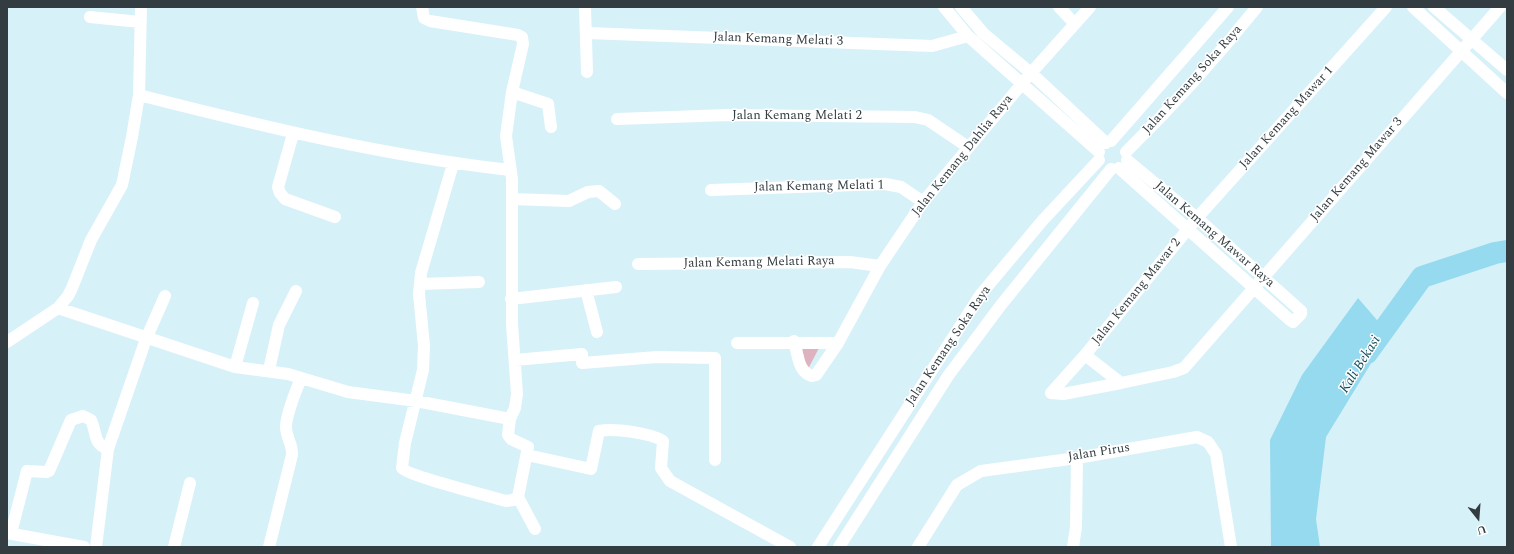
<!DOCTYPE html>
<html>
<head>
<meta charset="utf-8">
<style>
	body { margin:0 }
	#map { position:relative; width:1514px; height:554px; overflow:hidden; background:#d7f1f9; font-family:Spectral,serif }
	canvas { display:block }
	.frame { position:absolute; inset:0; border:8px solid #333d41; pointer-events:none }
	.north { position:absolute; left:1458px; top:498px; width:40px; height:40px; -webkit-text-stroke:3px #fff; paint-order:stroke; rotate:163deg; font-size:11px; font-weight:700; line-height:16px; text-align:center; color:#333d41 }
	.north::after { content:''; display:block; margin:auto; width:14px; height:18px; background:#333d41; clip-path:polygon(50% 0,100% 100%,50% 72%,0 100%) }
</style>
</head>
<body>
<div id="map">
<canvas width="1514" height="554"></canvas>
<div class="frame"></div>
<div class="north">U</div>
</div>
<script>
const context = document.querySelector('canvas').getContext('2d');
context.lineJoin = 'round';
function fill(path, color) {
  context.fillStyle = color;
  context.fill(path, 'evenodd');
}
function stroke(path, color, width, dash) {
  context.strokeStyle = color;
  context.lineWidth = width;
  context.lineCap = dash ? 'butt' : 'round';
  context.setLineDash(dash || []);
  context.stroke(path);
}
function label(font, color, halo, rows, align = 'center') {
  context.font = font + ' Spectral,serif';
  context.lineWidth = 3;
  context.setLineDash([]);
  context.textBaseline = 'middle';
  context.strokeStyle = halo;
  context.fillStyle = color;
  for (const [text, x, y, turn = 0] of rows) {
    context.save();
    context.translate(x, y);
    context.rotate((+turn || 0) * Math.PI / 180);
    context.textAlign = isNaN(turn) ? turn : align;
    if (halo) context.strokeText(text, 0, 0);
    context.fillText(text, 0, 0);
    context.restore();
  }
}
fill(new Path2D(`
	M802 348H819L807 371Z`), '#dfb2c0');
fill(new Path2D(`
	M1358 298 1389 334 1326 437 1316 519 1320 547H1271L1270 440 1302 375Z`), '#95daee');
stroke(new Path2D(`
	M1367 353 1422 277 1495 253 1507 251`), '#95daee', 22);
stroke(new Path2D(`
	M422 7 424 18 430 21 518 35 522 37 523 44 512 92 506 136 512 179V324L517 394 515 408 510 419 508 435 511 439 528 447 518 497 513 500 506 501C490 496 408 476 402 468L405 443 423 370 424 346 419 294 421 273 453 164
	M585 7 587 72
	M944 7 968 36 1099 152
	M961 7 983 33 1031 73 1106 143
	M1059 7 1075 24
	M1386 7 1197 218 1085 355 1121 383 1173 372 1184 368 1500 7
	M1413 7 1507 93
	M1434 7 1507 70
	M90 17 140 22
	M587 33 932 46 968 36
	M512 92 548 104 551 127
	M139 95C261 126 384 156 510 170
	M617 119 727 115 915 117 928 120 968 147
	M293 134 278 187 280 193 285 199 335 217
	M1111 141 1228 7
	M1126 152C1173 106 1216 58 1257 7
	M1119 168 1290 320 1293 322 1301 314V311L1197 218 1127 160
	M711 190 885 184 901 187 923 202
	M512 199 569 201 588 192 599 191 615 204
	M638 264 850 262 880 266
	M420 284 479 282
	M586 290 597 332
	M511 299 616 287
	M58 308 235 367 288 374 348 392 416 401 510 419
	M794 341C798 355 798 372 812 376L816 375 838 343 880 266 923 202 1031 73 1090 7
	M7 342 58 308 68 296 72 288 91 240 122 185 132 137 139 95 141 7
	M737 343H838
	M1085 355 1051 393 1063 394 1121 383
	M515 360 582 354V363L657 357 715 358V460
	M235 367 253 303
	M269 370 279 325 296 291
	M527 455 591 469 599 431C614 428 651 433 663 441L661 468 670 481 790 547
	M518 497 535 529
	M7 533 84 547
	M11 533 27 471 47 472 49 471 71 420 83 416 91 420C97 433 93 444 108 449
	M96 547 108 449 146 339 165 296
	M174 547 190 483
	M269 547 292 455C293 445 286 437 286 427 286 414 296 391 301 378
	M818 547 981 294 1043 220 1099 160
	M839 547 948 376 1001 305 1111 169
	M918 547 957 485 981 471 1077 458 1197 437 1208 442 1216 454 1231 547
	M1073 547 1076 527 1077 458`), '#fff', 12);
label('13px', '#333d41', '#fff', [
	["Jalan Kemang Melati 3",778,40,2],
	["Jalan Kemang Soka Raya",1193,80,-48],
	["Jalan Kemang Melati 2",797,116],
	["Jalan Kemang Mawar 1",1287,118,-48],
	["Jalan Kemang Dahlia Raya",963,156,-51],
	["Jalan Kemang Mawar 3",1357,170,-49],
	["Jalan Kemang Melati 1",819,187,-1],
	["Jalan Kemang Mawar Raya",1214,235,41],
	["Jalan Kemang Melati Raya",759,263,-1],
	["Jalan Kemang Mawar 2",1137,292,-51],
	["Jalan Kemang Soka Raya",949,346,-56],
	["Jalan Pirus",1099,453,-9]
]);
label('italic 14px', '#104b5a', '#fff', [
	["Kali Bekasi",1361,365,-58]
]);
</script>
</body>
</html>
